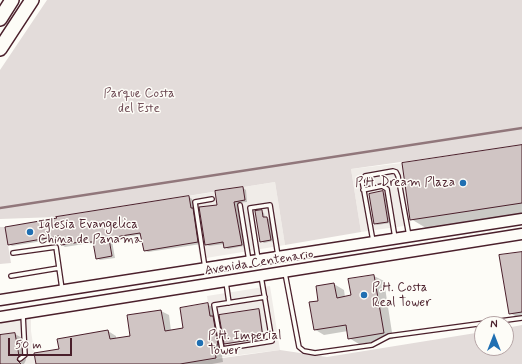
<!DOCTYPE html>
<html>
<head>
<meta charset="utf-8">
<style>
	body { margin:0 }
	#map { position:relative; width:522px; height:364px; overflow:hidden; background:#fdfcf7; font-family:Mynerve,sans-serif }
	canvas { display:block }
	.north { position:absolute; left:474px; top:316px; width:40px; height:40px; box-sizing:border-box; background:#fdfcf7; border:1px solid #b5a4a5; border-radius:50%; rotate:0deg; font-size:11px; font-weight:700; line-height:16px; text-align:center; color:#4a1f2b }
	.north::after { content:''; display:block; margin:auto; width:14px; height:18px; background:#1f6fb2; clip-path:polygon(50% 0,100% 100%,50% 72%,0 100%) }
	.scale { position:absolute; left:8px; top:338px; width:64px; height:18px; box-sizing:border-box; border:2px solid #4a1f2b; border-top:0; padding-left:5px; font-size:12px; line-height:14px; white-space:nowrap; color:#4a1f2b; -webkit-text-stroke:3px #fdfcf7; paint-order:stroke }
</style>
</head>
<body>
<div id="map">
<canvas width="522" height="364"></canvas>
<div class="north">N</div>
<div class="scale">50 m</div>
</div>
<script>
const context = document.querySelector('canvas').getContext('2d');
context.lineJoin = 'round';
function fill(path, color) {
  context.fillStyle = color;
  context.fill(path, 'evenodd');
}
function stroke(path, color, width, dash) {
  context.strokeStyle = color;
  context.lineWidth = width;
  context.lineCap = dash ? 'butt' : 'round';
  context.setLineDash(dash || []);
  context.stroke(path);
}
function label(font, color, halo, rows, align = 'center') {
  context.font = font + ' Mynerve,sans-serif';
  context.lineWidth = 3;
  context.setLineDash([]);
  context.textBaseline = 'middle';
  context.strokeStyle = halo;
  context.fillStyle = color;
  for (const [text, x, y, turn = 0] of rows) {
    context.save();
    context.translate(x, y);
    context.rotate((+turn || 0) * Math.PI / 180);
    context.textAlign = isNaN(turn) ? turn : align;
    if (halo) context.strokeText(text, 0, 0);
    context.fillText(text, 0, 0);
    context.restore();
  }
}
fill(new Path2D(`
	M402 163 411 225 361 232 351 169Z
	M275 182 285 245 200 259 189 196Z
	M270 286 280 350 216 358 207 296Z
	M31 317V331L36 364H0V323Z`), '#f0ece8');
fill(new Path2D(`
	M47 0H522V145L351 169 361 232 285 245 275 182 56 217 0 219V70Z
	M0 227H5L11 263 0 264Z
	M522 325V364H180L280 350 327 357 482 332V348H506V328Z`), '#e3dcda');
fill(new Path2D(`
	M522 146V214L426 228 411 219Z
	M243 188 246 190 247 202 237 203 244 246 228 249 225 247 224 244 209 246 206 244 218 205Z
	M382 192 385 194 390 223 377 225 375 223Z
	M189 197 192 199 194 210 196 211 201 244 148 252 144 250 142 235 124 237 112 241 115 258 100 260 97 258 94 243 84 244 65 247 62 245 61 238 12 246 9 244Z
	M261 211 264 213 265 218 270 219 273 241 264 243 261 241Z
	M522 253V320L510 313Z
	M374 276 384 281 393 339 359 344 349 338 348 331 324 335 314 329 319 302 334 284 344 290 345 297 352 296Z
	M207 304 215 309 216 319 221 322 260 310 264 338 226 344 224 342 225 349H221L223 362 212 364H37L60 350 108 331 116 336V339L131 337 128 316 161 311 169 315 171 331 184 329Z
	M15 334 22 338 26 360 24 364H0V336Z`), '#0003');
stroke(new Path2D(`
	M0 208 522 128`), '#91777b', 2.5);
const building = new Path2D(`
	M522 145V203L410 220 402 163Z
	M243 187 245 200 234 202 242 245 224 248 223 242 205 245 199 207 217 205 215 191Z
	M383 191 388 222 374 224 369 194Z
	M189 196 191 208H193L198 242 144 251 140 233 121 236 109 239 112 256 96 259 93 242H80L61 245 59 236 8 245 5 227 57 218 56 217Z
	M262 210 263 217H267L271 240 260 242 255 211Z
	M522 252V312L509 314 499 255Z
	M374 275 384 333 348 339 346 325 314 330 309 302 318 301 316 286 334 283 337 298 351 295 348 279Z
	M208 303 210 316H213L218 345H214L216 358 180 364H36L34 353 59 349 57 339 108 330 110 339 130 336 127 315 161 310 165 331 183 328 180 308Z
	M259 309 263 338 224 344 219 315Z
	M15 333 19 356 17 360 21 364H0V335Z`);
fill(building, '#d0c5c4');
stroke(building, '#4a1f2b', 1);
const service = new Path2D(`
	M363 190 382 186 387 189 395 238
	M240 205 249 261
	M373 241 362 180 365 176 393 171 396 172 398 176 409 236
	M13 253 56 247 62 289
	M258 259 250 208 270 205 278 256
	M205 268 195 202 212 199
	M285 273 299 347 304 351 315 353 372 345 389 336 522 318
	M11 276 59 268
	M261 276 272 341 222 349 214 305 265 297
	M226 282 229 303
	M20 359 25 355 23 314`);
const secondary = new Path2D(`
	M0 300 522 219
	M0 317 522 234`);
const motorway = new Path2D(`
	M0 19 12 0
	M0 49 32 0`);
stroke(service, '#4a1f2b', 6);
stroke(secondary, '#4a1f2b', 13);
stroke(motorway, '#4a1f2b', 16);
stroke(service, '#fdfcf7', 3.5);
stroke(secondary, '#fdfcf7', 10);
stroke(motorway, '#fdfcf7', 13);
for (const [x, y, r, color] of [
	[463,183,4,"#1f6fb2"],
	[30,232,4,"#1f6fb2"],
	[364,295,4,"#1f6fb2"],
	[200,343,4,"#1f6fb2"]
]) {
  const dot = new Path2D();
  dot.arc(x, y, r, 0, 2 * Math.PI);
  context.fillStyle = color;
  context.fill(dot);
  stroke(dot, '#fdfcf7', 1.5);
}
label('13px', '#704e57', '#fdfcf7', [
	["Parque Costa",139,94],
	["del Este",139,109]
]);
label('13px', '#4a1f2b', '#fdfcf7', [
	["P.H. Dream Plaza",455,183,"right"],
	["Iglesia Evangelica",38,225],
	["China de Panama",38,240],
	["P.H. Costa",372,288],
	["Real Tower",372,303],
	["P.H. Imperial",208,336],
	["Tower",208,351]
], 'left');
label('13px', '#4a1f2b', '#fdfcf7', [
	["Avenida Centenario",259,263,-9]
]);
</script>
</body>
</html>
